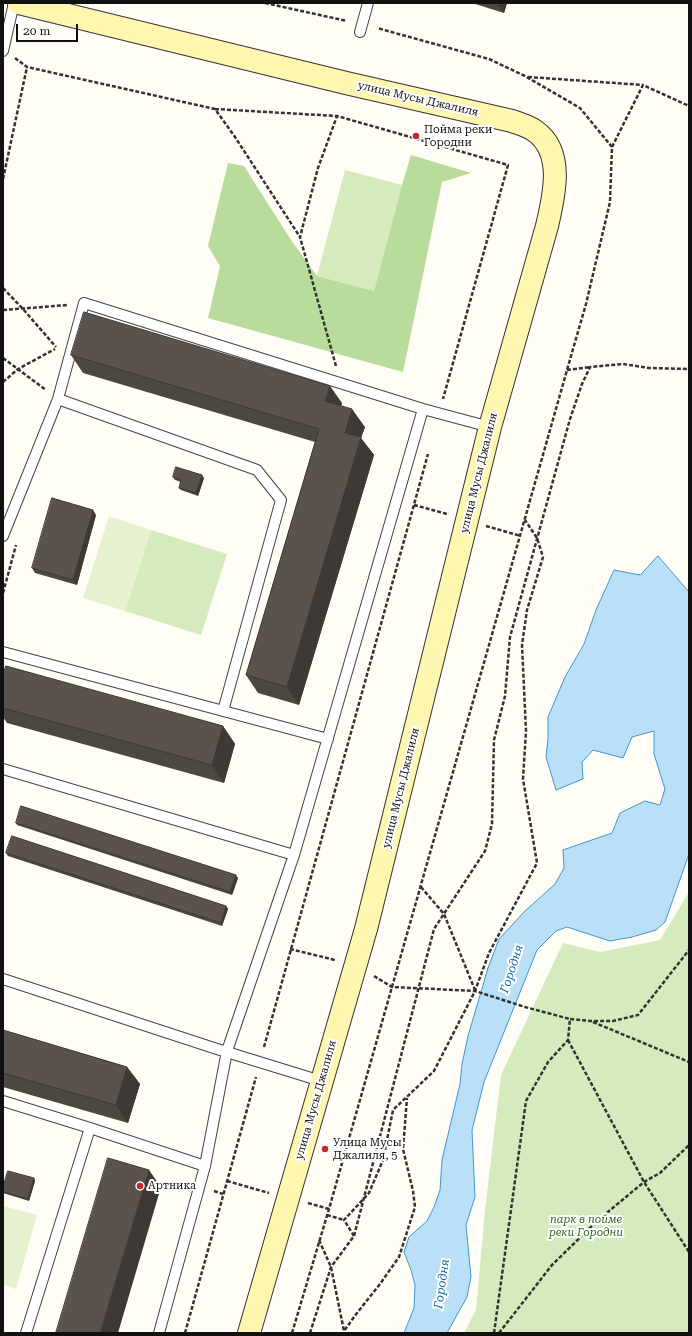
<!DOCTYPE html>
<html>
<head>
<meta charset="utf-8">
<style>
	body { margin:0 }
	#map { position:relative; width:692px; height:1336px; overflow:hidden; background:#fffdf5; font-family:"Roboto Serif",serif }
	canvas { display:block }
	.frame { position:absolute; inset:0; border:4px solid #111; pointer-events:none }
	.scale { position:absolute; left:16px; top:24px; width:62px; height:18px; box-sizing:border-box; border:2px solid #111; border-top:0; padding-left:5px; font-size:12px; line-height:14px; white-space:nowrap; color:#111; -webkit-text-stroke:3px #fff; paint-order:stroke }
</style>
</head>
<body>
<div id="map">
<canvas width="692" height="1336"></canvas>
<div class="frame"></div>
<div class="scale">20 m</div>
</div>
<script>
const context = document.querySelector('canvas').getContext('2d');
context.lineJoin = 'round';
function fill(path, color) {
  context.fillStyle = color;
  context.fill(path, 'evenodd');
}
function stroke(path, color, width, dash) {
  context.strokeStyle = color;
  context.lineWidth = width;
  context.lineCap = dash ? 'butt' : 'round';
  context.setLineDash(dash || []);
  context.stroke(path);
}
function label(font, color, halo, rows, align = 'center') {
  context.font = font + ' "Roboto Serif",serif';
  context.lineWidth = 4;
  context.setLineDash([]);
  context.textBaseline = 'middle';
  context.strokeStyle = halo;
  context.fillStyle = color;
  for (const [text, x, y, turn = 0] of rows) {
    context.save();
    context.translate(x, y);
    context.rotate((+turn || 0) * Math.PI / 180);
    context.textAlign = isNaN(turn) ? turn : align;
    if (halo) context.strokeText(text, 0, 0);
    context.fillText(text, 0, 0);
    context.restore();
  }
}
fill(new Path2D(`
	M345 170 402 185 374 291 317 276Z
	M151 530 227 554 201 635 125 611Z
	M689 892V1333H464L476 1310 485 1210 501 1075 563 943 600 952 660 940Z`), '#d5ebbd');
fill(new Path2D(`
	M411 155 471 173 442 182 403 372 208 318 220 266 208 246 228 163 244 166 291 240 317 276 374 291 402 185Z`), '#b9dc9c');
fill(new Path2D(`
	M109 516 151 530 125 611 83 598Z
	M3 1206 37 1215 16 1289 3 1285Z`), '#e6f2cf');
const water = new Path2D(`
	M658 556 689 592V854L665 922 656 930 632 937 610 941 567 927 556 931 537 950 484 1082 472 1130 475 1197 466 1225 471 1277 467 1297 447 1333H404L414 1308 415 1285 411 1270 404 1252 409 1237 427 1221 434 1207 440 1190 442 1160 460 1084 462 1064 468 1036 488 968 499 939 525 911 555 884 564 868 563 850 612 833 620 813 645 801 660 805 665 789 654 754V731L632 737 623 758 593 750 582 762 583 779 556 790 546 757 548 739V717L565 677 584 644 596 610 614 570 640 575Z`);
fill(water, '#b9e0f7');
stroke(water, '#3f96cf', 1);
const service = new Path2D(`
	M360 32 368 3
	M3 51 14 3
	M3 536 58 399
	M3 652 328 739
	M223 711 281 500 257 470 58 399 84 303 423 409 490 427
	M3 769 294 855
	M3 979 217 1049 321 1081
	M3 1101 90 1128 26 1333
	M90 1128 205 1166
	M159 1333 205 1166 227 1051 294 855 423 409`);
const secondary = new Path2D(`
	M19 3 346 83 512 121C520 124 528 126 535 131 565 152 554 196 547 226L490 427 366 929 249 1333`);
stroke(service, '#444', 12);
stroke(secondary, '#333', 24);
stroke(new Path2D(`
	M265 3 347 21
	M15 58 27 67 215 109 235 137 300 237
	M528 77 643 85
	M215 109 337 116 508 165 443 399
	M612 147 643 85 689 106
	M3 179 27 67
	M3 288 23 309 56 347
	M3 310 68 305
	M3 358 46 390
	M336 366 300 237 318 168 337 116
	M567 370 590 367
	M3 382 18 369 55 349
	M414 505 447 514
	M486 526 521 536
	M3 593 16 545
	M421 887 444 914 475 990
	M290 949 335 960
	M374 976 392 987 475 991 525 1007 570 1019
	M593 1022 689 1062
	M568 1040 644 1182 689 1252
	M264 1047 428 454
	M227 1181 269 1193
	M214 1191 223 1194
	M308 1203 329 1209
	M327 1215 344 1220
	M354 1236 344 1220 369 1193 383 1160 393 1110 434 1071 475 991 489 953 537 863 523 779 526 731 522 645 527 610 543 557 537 538 525 520
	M319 1240 331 1267 344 1331 357 1313 380 1284 399 1257 415 1207 413 1191 403 1149 407 1098
	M185 1333 256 1077
	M292 1333 329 1209 567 370 586 304 610 202 612 147 580 108 525 76 489 59 377 28
	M310 1333 331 1267 354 1236 434 929 485 851 492 824 494 740 505 696 510 637 570 419 582 384 590 367 623 364 649 368 689 369
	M494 1333 526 1101 548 1062 568 1040 570 1019 591 1021H613L638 1015 689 950
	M499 1333 552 1265 597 1221 644 1182 660 1173 689 1145`), '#333', 2.5, [4, 2]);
stroke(service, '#fff', 10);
stroke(secondary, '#fff6b0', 22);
fill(new Path2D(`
	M472 3H507L504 13Z
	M71 355 342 403 341 406 365 427 361 438 374 455 299 705 258 693 246 675 315 442 83 373Z
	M173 477 204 478 198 496 181 490 179 488 181 482 175 480Z
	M96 515 77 585 35 573 32 568Z
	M3 676 223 726 235 744 224 783 7 723 3 717Z
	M16 823 238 878 232 895 17 825Z
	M6 853 226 906 228 909 222 926 8 856Z
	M3 1030 127 1067 140 1084 128 1123 3 1087Z
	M34 1178 35 1181 29 1201 3 1193V1187Z`), '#4d4742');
fill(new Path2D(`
	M500 3H507L504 13 499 6Z
	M330 386 342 403 337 419 325 401Z
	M352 409 365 427 361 438 374 455 299 705 287 687 345 433Z
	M202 475 204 478 198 496 196 493Z
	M93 510 96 515 77 585 73 580Z
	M223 726 235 744 224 783 212 765Z
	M236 875 238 878 232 895 230 892Z
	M226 906 228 909 222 926 221 923Z
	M127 1067 140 1084 128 1123 116 1105Z
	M149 1170 161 1187 118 1333H100Z
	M34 1178 35 1181 29 1201 28 1199Z`), '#3f3936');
const building = new Path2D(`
	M490 3H500L499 6Z
	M84 312 330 386 325 401 352 409 345 433 361 437 287 687 246 675 319 429 71 355Z
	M176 467 202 475 196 493 179 488 181 480 173 477Z
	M52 498 93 510 73 580 32 568Z
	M6 666 223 726 212 765 3 708V676Z
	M21 806 236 875 230 892 16 823Z
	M12 836 226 906 221 923 6 853Z
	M3 1030 127 1067 116 1105 3 1073Z
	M108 1158 149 1170 100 1333H56Z
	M8 1171 34 1178 28 1199 3 1192V1187Z`);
fill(building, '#5a524d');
stroke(building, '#3f3936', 1);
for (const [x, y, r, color] of [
	[416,136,4,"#c4262e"],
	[325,1149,4,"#c4262e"],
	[140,1186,4,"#c4262e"]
]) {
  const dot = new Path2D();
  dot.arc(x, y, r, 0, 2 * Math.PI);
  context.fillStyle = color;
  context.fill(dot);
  stroke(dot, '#fff', 1.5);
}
label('11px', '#111', '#fff', [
	["улица Мусы Джалиля",418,99,13],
	["улица Мусы Джалиля",479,473,-76],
	["улица Мусы Джалиля",401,788,-76],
	["улица Мусы Джалиля",316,1100,-74]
]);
label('11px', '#111', '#fff', [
	["Пойма реки",424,130],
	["Городни",424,143],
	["Улица Мусы",333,1143],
	["Джалиля, 5",333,1156],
	["Артника",148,1186]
], 'left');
label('italic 11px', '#2f6b1f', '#fff', [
	["парк в пойме",586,1220],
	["реки Городни",586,1233]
]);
label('italic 12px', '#1768a6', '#fff', [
	["Городня",512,969,-72],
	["Городня",442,1284,-82]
]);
</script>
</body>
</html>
